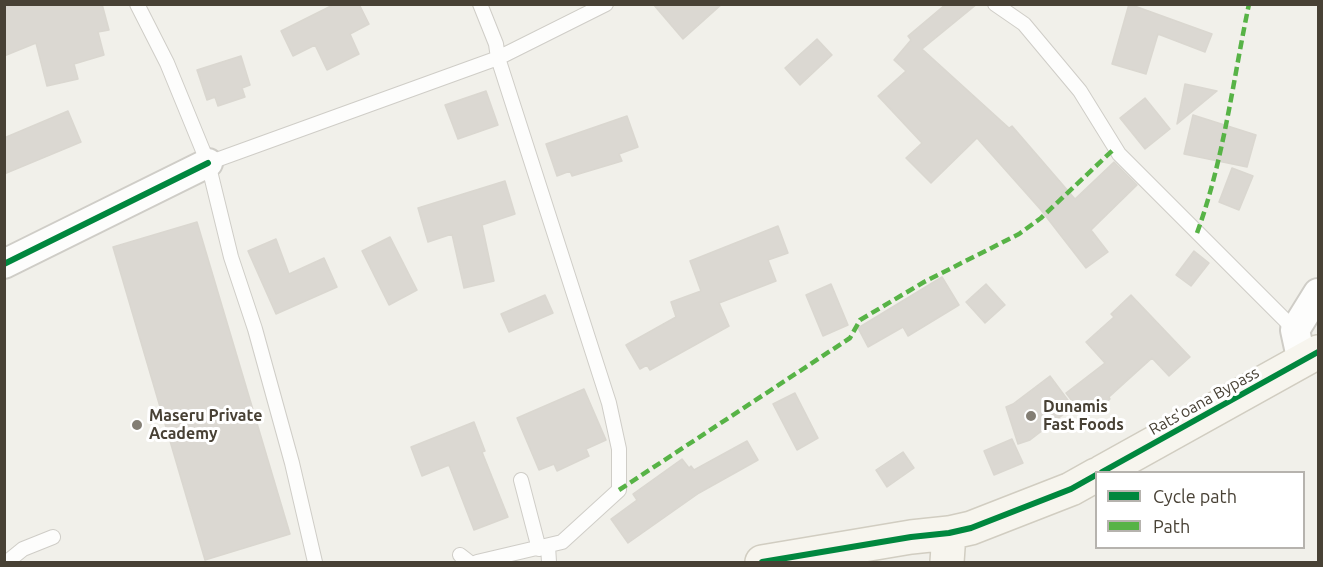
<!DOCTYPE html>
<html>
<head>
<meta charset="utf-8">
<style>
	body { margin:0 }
	#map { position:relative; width:1323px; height:567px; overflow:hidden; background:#f1f0ea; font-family:Ubuntu,sans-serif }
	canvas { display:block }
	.frame { position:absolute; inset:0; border:6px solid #484135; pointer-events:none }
	.legend { position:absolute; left:1095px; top:471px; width:210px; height:78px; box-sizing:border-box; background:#fff; border:2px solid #b6b3ae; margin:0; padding:8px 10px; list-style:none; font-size:18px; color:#484135 }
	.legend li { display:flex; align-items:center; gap:12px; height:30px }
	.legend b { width:30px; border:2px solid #b6b3ae }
</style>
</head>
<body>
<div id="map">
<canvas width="1323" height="567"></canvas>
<div class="frame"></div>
<ul class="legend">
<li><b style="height:8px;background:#00873e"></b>Cycle path</li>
<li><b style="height:8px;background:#57b346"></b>Path</li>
</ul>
</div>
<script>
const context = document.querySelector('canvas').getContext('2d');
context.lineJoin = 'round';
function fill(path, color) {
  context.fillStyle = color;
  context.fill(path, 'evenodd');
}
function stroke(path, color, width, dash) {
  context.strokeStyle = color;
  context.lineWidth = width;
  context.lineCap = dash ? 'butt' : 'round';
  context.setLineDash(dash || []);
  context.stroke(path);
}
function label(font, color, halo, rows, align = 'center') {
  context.font = font + ' Ubuntu,sans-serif';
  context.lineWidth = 6;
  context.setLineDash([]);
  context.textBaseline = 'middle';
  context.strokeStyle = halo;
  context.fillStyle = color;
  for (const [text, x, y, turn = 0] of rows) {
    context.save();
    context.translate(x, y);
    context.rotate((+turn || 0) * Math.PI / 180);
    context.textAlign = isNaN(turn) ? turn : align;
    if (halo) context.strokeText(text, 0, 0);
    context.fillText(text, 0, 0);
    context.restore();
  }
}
const building = new Path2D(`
	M4 4H102L109 30 98 32 104 55 74 64 78 79 47 86 36 43 4 56Z
	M335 4H359L369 24 350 34 359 54 327 70 315 45 293 56 281 31Z
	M653 4H722L683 39Z
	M946 4H977L922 49 1009 128 1012 126 1075 199 1114 162 1137 185 1091 230 1108 252 1086 268 1041 210 977 138 931 183 906 158 922 143 878 96 906 71 894 60 911 40 908 36Z
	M1129 4 1212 34 1205 52 1158 34 1146 74 1112 64Z
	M817 39 832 55 800 85 785 68Z
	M241 56 250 85 242 88 245 97 218 106 215 97 207 100 197 70Z
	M1185 84 1217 91 1177 124Z
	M486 91 498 125 458 139 445 105Z
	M1145 98 1170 129 1145 149 1120 118Z
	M68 111 81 142 4 174V138Z
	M1193 115 1256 135 1247 167 1184 154Z
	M627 116 638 147 619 154 622 161 572 176 570 171 557 176 546 144Z
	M1232 168 1253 176 1239 210 1219 202Z
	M505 181 515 214 482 225 494 281 464 288 452 234 428 242 418 208Z
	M197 222 290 534 205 560 113 247Z
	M778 226 788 253 768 260 776 281 719 303 729 326 650 370 647 365 640 369 626 345 676 317 671 302 701 291 690 261Z
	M390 237 417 290 389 305 362 251Z
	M276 239 289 274 324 258 337 287 276 314 248 251Z
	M1194 251 1209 263 1191 286 1176 275Z
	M942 277 959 305 908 336 903 327 868 347 858 328Z
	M831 284 848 325 823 336 806 295Z
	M986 284 1005 305 985 323 966 302Z
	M545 295 553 313 509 332 501 314Z
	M1131 295 1190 357 1169 376 1152 358 1109 397 1110 399 1085 418 1066 393 1105 363 1086 342 1114 317 1111 314Z
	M1050 376 1073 407 1030 440 1018 444 1006 407 1013 404Z
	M584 389 606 440 586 449 589 456 557 471 554 464 539 470 517 418Z
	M795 393 818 438 797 450 773 404Z
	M474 422 485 451 482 452 508 517 474 530 449 465 422 476 411 447Z
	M1012 439 1023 463 994 475 984 451Z
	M747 441 758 460 699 493 628 543 611 519 637 500 633 494 682 459 689 468 691 466 694 470Z
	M903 452 914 468 887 487 876 470Z`);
fill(building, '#dbd8d2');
stroke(building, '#dad7d0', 1.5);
const lane = new Path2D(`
	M137 4 167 63 208 163 231 257 255 329 292 463 315 562
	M995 4 1024 24 1080 91 1119 154 1295 330
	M208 163 498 58 606 4
	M521 480 539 549
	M548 546 549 562
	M460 555 469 562
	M7 562 23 549 53 537
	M477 562 562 542 619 490V449L609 403 498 58 496 44 480 4`);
const street = new Path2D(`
	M4 264 208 163
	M1302 362 1295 330 1318 293`);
const secondary = new Path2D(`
	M1102 472 1318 352
	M762 562 911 537 949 533 971 528 1071 489 1096 475
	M947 562 949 533`);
stroke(lane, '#cfcdc7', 16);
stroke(street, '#cfcdc7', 32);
stroke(secondary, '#d1cdc1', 36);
stroke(lane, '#fdfdfc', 14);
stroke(street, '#fdfdfc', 28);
stroke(secondary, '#f7f5ee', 33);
stroke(new Path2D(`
	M1197 233C1224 159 1233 80 1249 4
	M619 490 850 338 860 320 924 282 1019 234 1041 218 1115 148`), '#57b346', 4.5, [9, 4.5]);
stroke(new Path2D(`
	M4 264 208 163
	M1102 472 1318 352
	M762 562 911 537 949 533 971 528 1071 489 1096 475`), '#00873e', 6);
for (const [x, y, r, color] of [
	[1031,416,6,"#837e74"],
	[137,425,6,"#837e74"]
]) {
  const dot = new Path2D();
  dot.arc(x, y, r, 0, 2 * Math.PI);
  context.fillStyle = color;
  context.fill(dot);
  stroke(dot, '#fff', 2);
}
label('16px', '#484135', '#fff', [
	["Rats'oana Bypass",1204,401,-29]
]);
label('bold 16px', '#484135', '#fff', [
	["Dunamis",1043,407],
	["Fast Foods",1043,425],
	["Maseru Private",149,416],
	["Academy",149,434]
], 'left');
</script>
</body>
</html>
